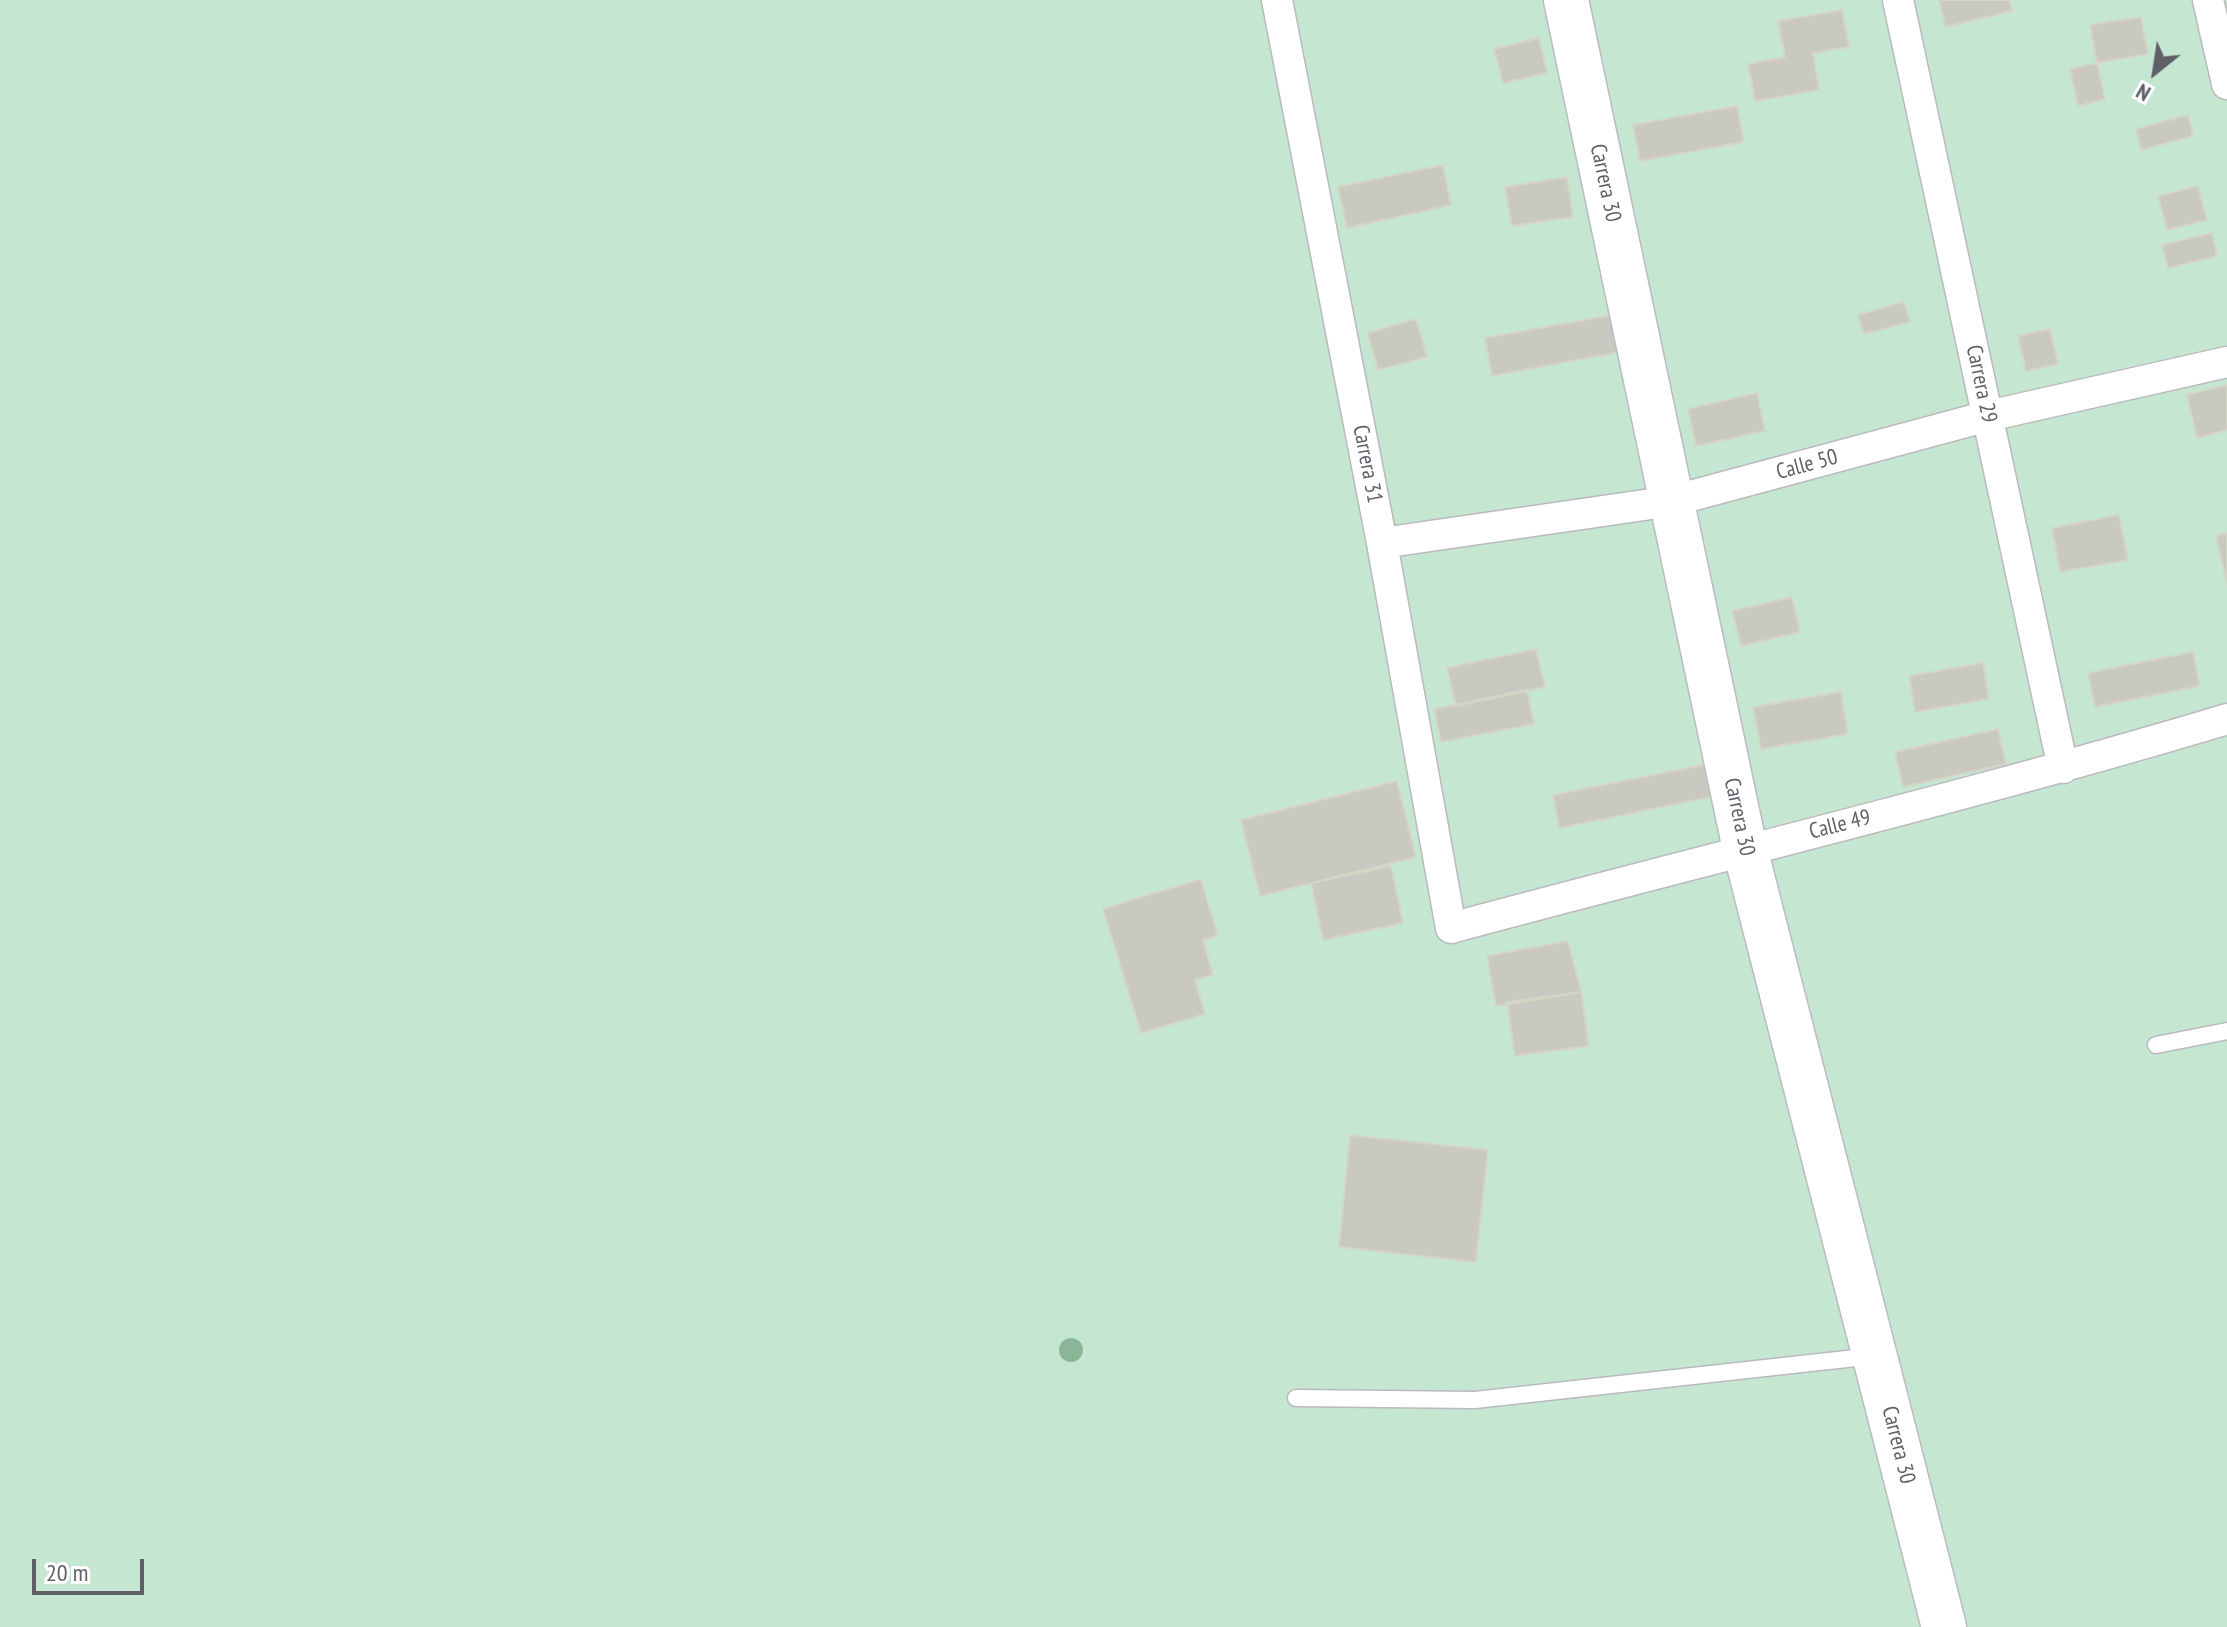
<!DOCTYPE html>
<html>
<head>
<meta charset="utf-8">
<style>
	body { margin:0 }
	#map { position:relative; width:2227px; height:1627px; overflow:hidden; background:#eff0e7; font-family:"PT Sans Narrow",sans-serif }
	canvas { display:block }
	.north { position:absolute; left:2115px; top:32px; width:80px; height:80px; -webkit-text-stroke:6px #fff; paint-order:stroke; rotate:210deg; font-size:22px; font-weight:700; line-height:32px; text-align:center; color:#5f5f67 }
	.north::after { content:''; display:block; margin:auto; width:28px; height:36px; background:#5f5f67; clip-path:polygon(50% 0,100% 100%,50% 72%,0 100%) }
	.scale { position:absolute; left:32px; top:1559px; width:112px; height:36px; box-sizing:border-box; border:4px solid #5f5f67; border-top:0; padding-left:10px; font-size:24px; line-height:28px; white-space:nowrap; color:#5f5f67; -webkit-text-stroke:6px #fff; paint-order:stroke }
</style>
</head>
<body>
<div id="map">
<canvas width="2227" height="1627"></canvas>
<div class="north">N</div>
<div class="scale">20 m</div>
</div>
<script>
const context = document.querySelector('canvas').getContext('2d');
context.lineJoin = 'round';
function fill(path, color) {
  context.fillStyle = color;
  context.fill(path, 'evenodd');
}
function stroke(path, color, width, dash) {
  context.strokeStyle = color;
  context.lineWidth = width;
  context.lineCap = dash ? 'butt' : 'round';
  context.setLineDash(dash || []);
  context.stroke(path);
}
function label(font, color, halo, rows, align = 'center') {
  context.font = font + ' "PT Sans Narrow",sans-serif';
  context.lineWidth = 7;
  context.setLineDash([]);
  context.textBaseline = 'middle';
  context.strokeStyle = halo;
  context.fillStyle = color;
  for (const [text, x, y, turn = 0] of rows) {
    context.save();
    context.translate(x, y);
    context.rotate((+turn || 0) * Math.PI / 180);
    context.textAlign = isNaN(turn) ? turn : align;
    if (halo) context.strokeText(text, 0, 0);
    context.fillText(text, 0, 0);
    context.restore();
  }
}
fill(new Path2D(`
	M0 0H2227V1627H0Z`), '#c5e7d1');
const building = new Path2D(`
	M1939 0H2009L2012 11 1945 27Z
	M1842 10 1849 47 1813 53 1819 90 1755 101 1748 64 1785 57 1778 21Z
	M2141 17 2148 54 2097 63 2090 25Z
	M1539 38 1547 73 1503 83 1494 49Z
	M2097 63 2105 99 2078 106 2070 69Z
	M1737 106 1744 142 1640 161 1633 125Z
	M2188 115 2193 136 2141 150 2136 129Z
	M1443 165 1451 205 1347 228 1338 187Z
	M1567 177 1573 217 1512 226 1505 187Z
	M2198 186 2207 220 2167 230 2158 196Z
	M2212 233 2217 256 2168 268 2162 245Z
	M1904 302 1910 322 1864 334 1858 315Z
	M1612 315 1619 352 1492 376 1485 338Z
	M1416 319 1427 357 1378 370 1368 333Z
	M2050 329 2058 364 2026 371 2018 336Z
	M2227 385V430L2197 438 2187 395Z
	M1757 393 1765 431 1696 446 1688 409Z
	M2119 515 2128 560 2060 572 2052 528Z
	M2227 533V585L2216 536Z
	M1792 597 1800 632 1741 646 1732 611Z
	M1536 649 1545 687 1456 706 1447 668Z
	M2193 652 2200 686 2095 707 2088 673Z
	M1983 663 1989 699 1915 712 1909 676Z
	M1527 690 1534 724 1441 742 1434 709Z
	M1841 692 1848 734 1761 749 1753 707Z
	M1998 729 2006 764 1903 787 1895 752Z
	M1704 765 1711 797 1559 828 1553 795Z
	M1397 781 1416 857 1260 896 1241 820Z
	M1391 866 1403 923 1323 940 1311 883Z
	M1201 879 1218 936 1203 940 1213 975 1195 980 1205 1014 1141 1033 1103 909Z
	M1568 941 1581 992 1496 1006 1487 956Z
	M1581 992 1589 1046 1515 1056 1507 1002Z
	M1350 1135 1488 1150 1476 1262 1339 1247Z`);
fill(building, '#c9c9c2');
stroke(building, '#d5d5c6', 2);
const lane = new Path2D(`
	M2156 1045 2227 1031
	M1296 1398 1475 1400 1874 1356`);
const street = new Path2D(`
	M1277 0 1382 543 1451 928C1710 858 1971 796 2227 719
	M1898 0 2063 768
	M2208 0 2227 84
	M1382 543 1672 501 1988 416 2227 362`);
const secondary = new Path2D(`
	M1566 0 1745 849 1944 1627`);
stroke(lane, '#bab9c0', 19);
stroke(street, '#bab9c0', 33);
stroke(secondary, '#babbc2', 47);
stroke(lane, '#fff', 16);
stroke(street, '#fff', 30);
stroke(secondary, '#fff', 44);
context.fillStyle = '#8ab597';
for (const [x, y] of [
	[1071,1350]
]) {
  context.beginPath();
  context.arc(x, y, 12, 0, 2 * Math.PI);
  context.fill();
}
label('22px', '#5f5f67', '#fff', [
	["Carrera 30",1605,183,78],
	["Carrera 29",1981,384,78],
	["Carrera 31",1367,464,79],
	["Calle 50",1807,465,-15],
	["Carrera 30",1739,817,78],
	["Calle 49",1840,825,-14],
	["Carrera 30",1898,1445,76]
]);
</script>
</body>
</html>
